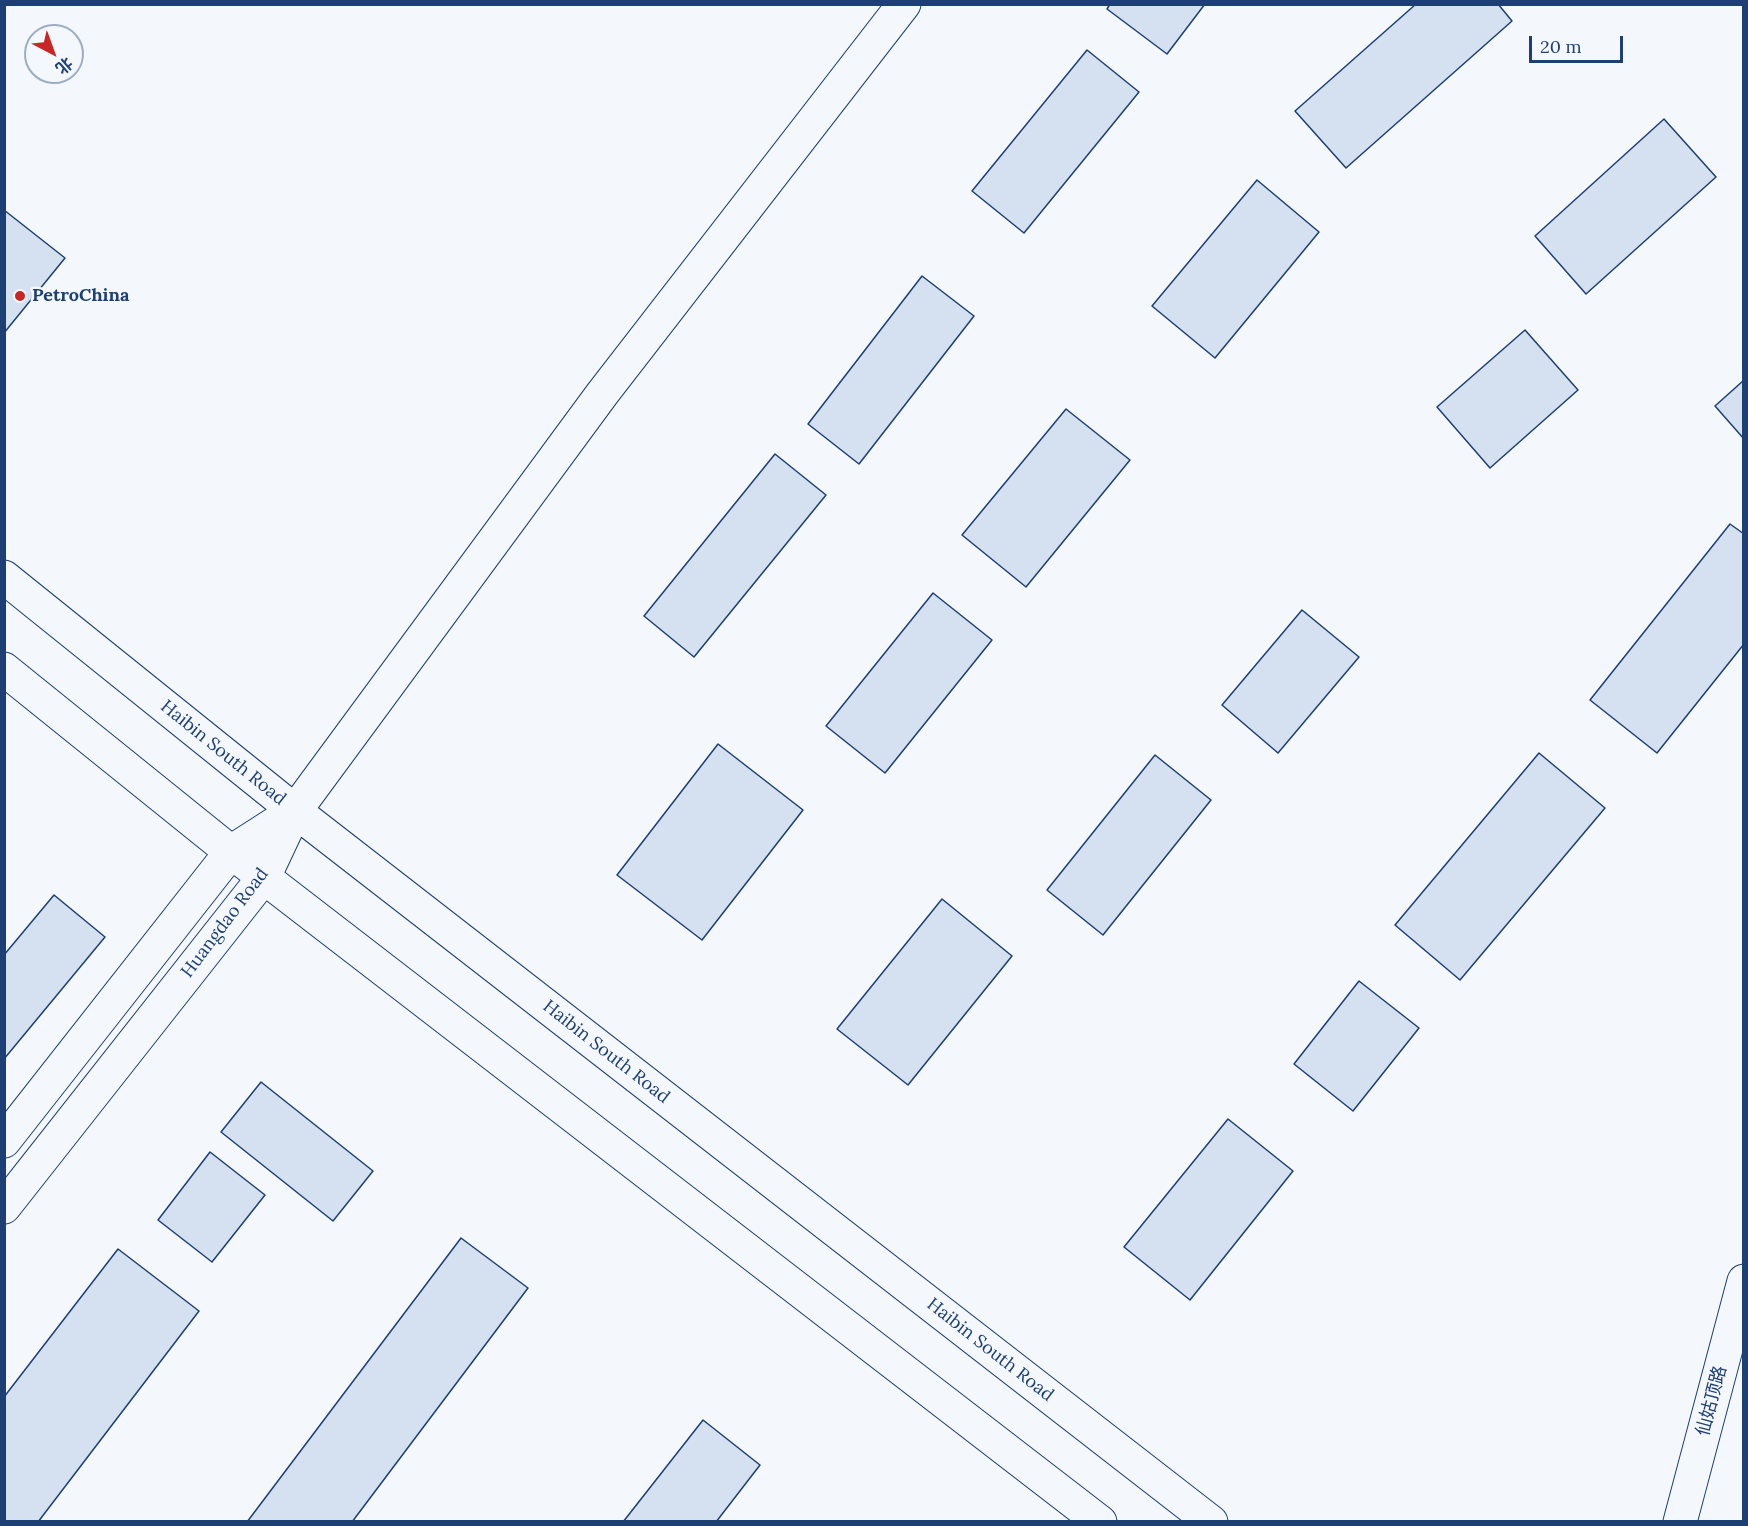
<!DOCTYPE html>
<html>
<head>
<meta charset="utf-8">
<style>
	body { margin:0 }
	#map { position:relative; width:1748px; height:1526px; overflow:hidden; background:#f4f7fb; font-family:Lora,"Noto Sans SC",serif }
	canvas { display:block }
	.frame { position:absolute; inset:0; border:6px solid #1d3f73; pointer-events:none }
	.north { position:absolute; left:24px; top:24px; width:60px; height:60px; box-sizing:border-box; background:#f4f7fb; border:2px solid #9eadc5; border-radius:50%; rotate:139deg; font-size:16px; font-weight:700; line-height:24px; text-align:center; color:#1d3f73 }
	.north::after { content:''; display:block; margin:auto; width:21px; height:27px; background:#c62828; clip-path:polygon(50% 0,100% 100%,50% 72%,0 100%) }
	.scale { position:absolute; left:1529px; top:36px; width:94px; height:27px; box-sizing:border-box; border:3px solid #1d3f73; border-top:0; padding-left:8px; font-size:18px; line-height:21px; white-space:nowrap; color:#1d3f73; -webkit-text-stroke:4px #f4f7fb; paint-order:stroke }
</style>
</head>
<body>
<div id="map">
<canvas width="1748" height="1526"></canvas>
<div class="frame"></div>
<div class="north">北</div>
<div class="scale">20 m</div>
</div>
<script>
const context = document.querySelector('canvas').getContext('2d');
context.lineJoin = 'round';
function fill(path, color) {
  context.fillStyle = color;
  context.fill(path, 'evenodd');
}
function stroke(path, color, width, dash) {
  context.strokeStyle = color;
  context.lineWidth = width;
  context.lineCap = dash ? 'butt' : 'round';
  context.setLineDash(dash || []);
  context.stroke(path);
}
function label(font, color, halo, rows, align = 'center') {
  context.font = font + ' Lora,"Noto Sans SC",serif';
  context.lineWidth = 4.5;
  context.setLineDash([]);
  context.textBaseline = 'middle';
  context.strokeStyle = halo;
  context.fillStyle = color;
  for (const [text, x, y, turn = 0] of rows) {
    context.save();
    context.translate(x, y);
    context.rotate((+turn || 0) * Math.PI / 180);
    context.textAlign = isNaN(turn) ? turn : align;
    if (halo) context.strokeText(text, 0, 0);
    context.fillText(text, 0, 0);
    context.restore();
  }
}
const building = new Path2D(`
	M1110 4H1205L1167 54 1107 9Z
	M1416 4H1498L1512 21 1346 168 1295 111Z
	M1087 50 1139 92 1024 233 972 191Z
	M1664 119 1716 177 1586 294 1535 236Z
	M1257 180 1319 232 1215 358 1152 306Z
	M4 210 65 258 4 333Z
	M922 276 974 316 859 464 808 424Z
	M1525 330 1578 390 1490 468 1437 407Z
	M1744 380V439L1715 406Z
	M1066 409 1130 460 1026 587 962 535Z
	M775 454 826 495 694 657 644 616Z
	M1730 524 1744 534V644L1657 753 1590 700Z
	M933 593 992 640 885 773 826 726Z
	M1302 610 1359 657 1278 753 1222 705Z
	M718 744 803 810 702 940 617 875Z
	M1539 753 1605 808 1460 980 1395 925Z
	M1155 755 1211 800 1103 935 1047 890Z
	M54 895 105 937 4 1059V955Z
	M942 899 1012 956 908 1085 837 1029Z
	M1359 981 1419 1028 1353 1111 1294 1064Z
	M261 1082 373 1171 333 1221 221 1132Z
	M1228 1119 1293 1171 1190 1300 1124 1247Z
	M210 1152 265 1195 212 1262 158 1220Z
	M461 1238 528 1288 352 1522H247Z
	M118 1249 199 1311 38 1522H4V1397Z
	M703 1420 760 1465 716 1522H623Z`);
fill(building, '#d5e0f0');
stroke(building, '#1d3f73', 1.5);
const minor = new Path2D(`
	M295 811 602 394 904 4
	M1680 1522 1744 1281`);
const major = new Path2D(`
	M4 577 295 811 1211 1522
	M4 669 231 852 1100 1522
	M4 1141 231 852 295 811
	M4 1207 264 877 295 811`);
stroke(minor, '#1d3f73', 35);
stroke(major, '#1d3f73', 35);
stroke(minor, '#f4f7fb', 33);
stroke(major, '#f4f7fb', 33);
for (const [x, y, r, color] of [
	[20,296,6,"#c62828"]
]) {
  const dot = new Path2D();
  dot.arc(x, y, r, 0, 2 * Math.PI);
  context.fillStyle = color;
  context.fill(dot);
  stroke(dot, '#f4f7fb', 2);
}
label('bold 18px', '#1d3f73', '#f4f7fb', [
	["PetroChina",32,296]
], 'left');
label('18px', '#1d3f73', '#f4f7fb', [
	["Haibin South Road",223,753,39],
	["Huangdao Road",225,923,-53],
	["Haibin South Road",606,1052,38],
	["Haibin South Road",990,1350,38],
	["仙姑顶路",1712,1401,-75]
]);
</script>
</body>
</html>
